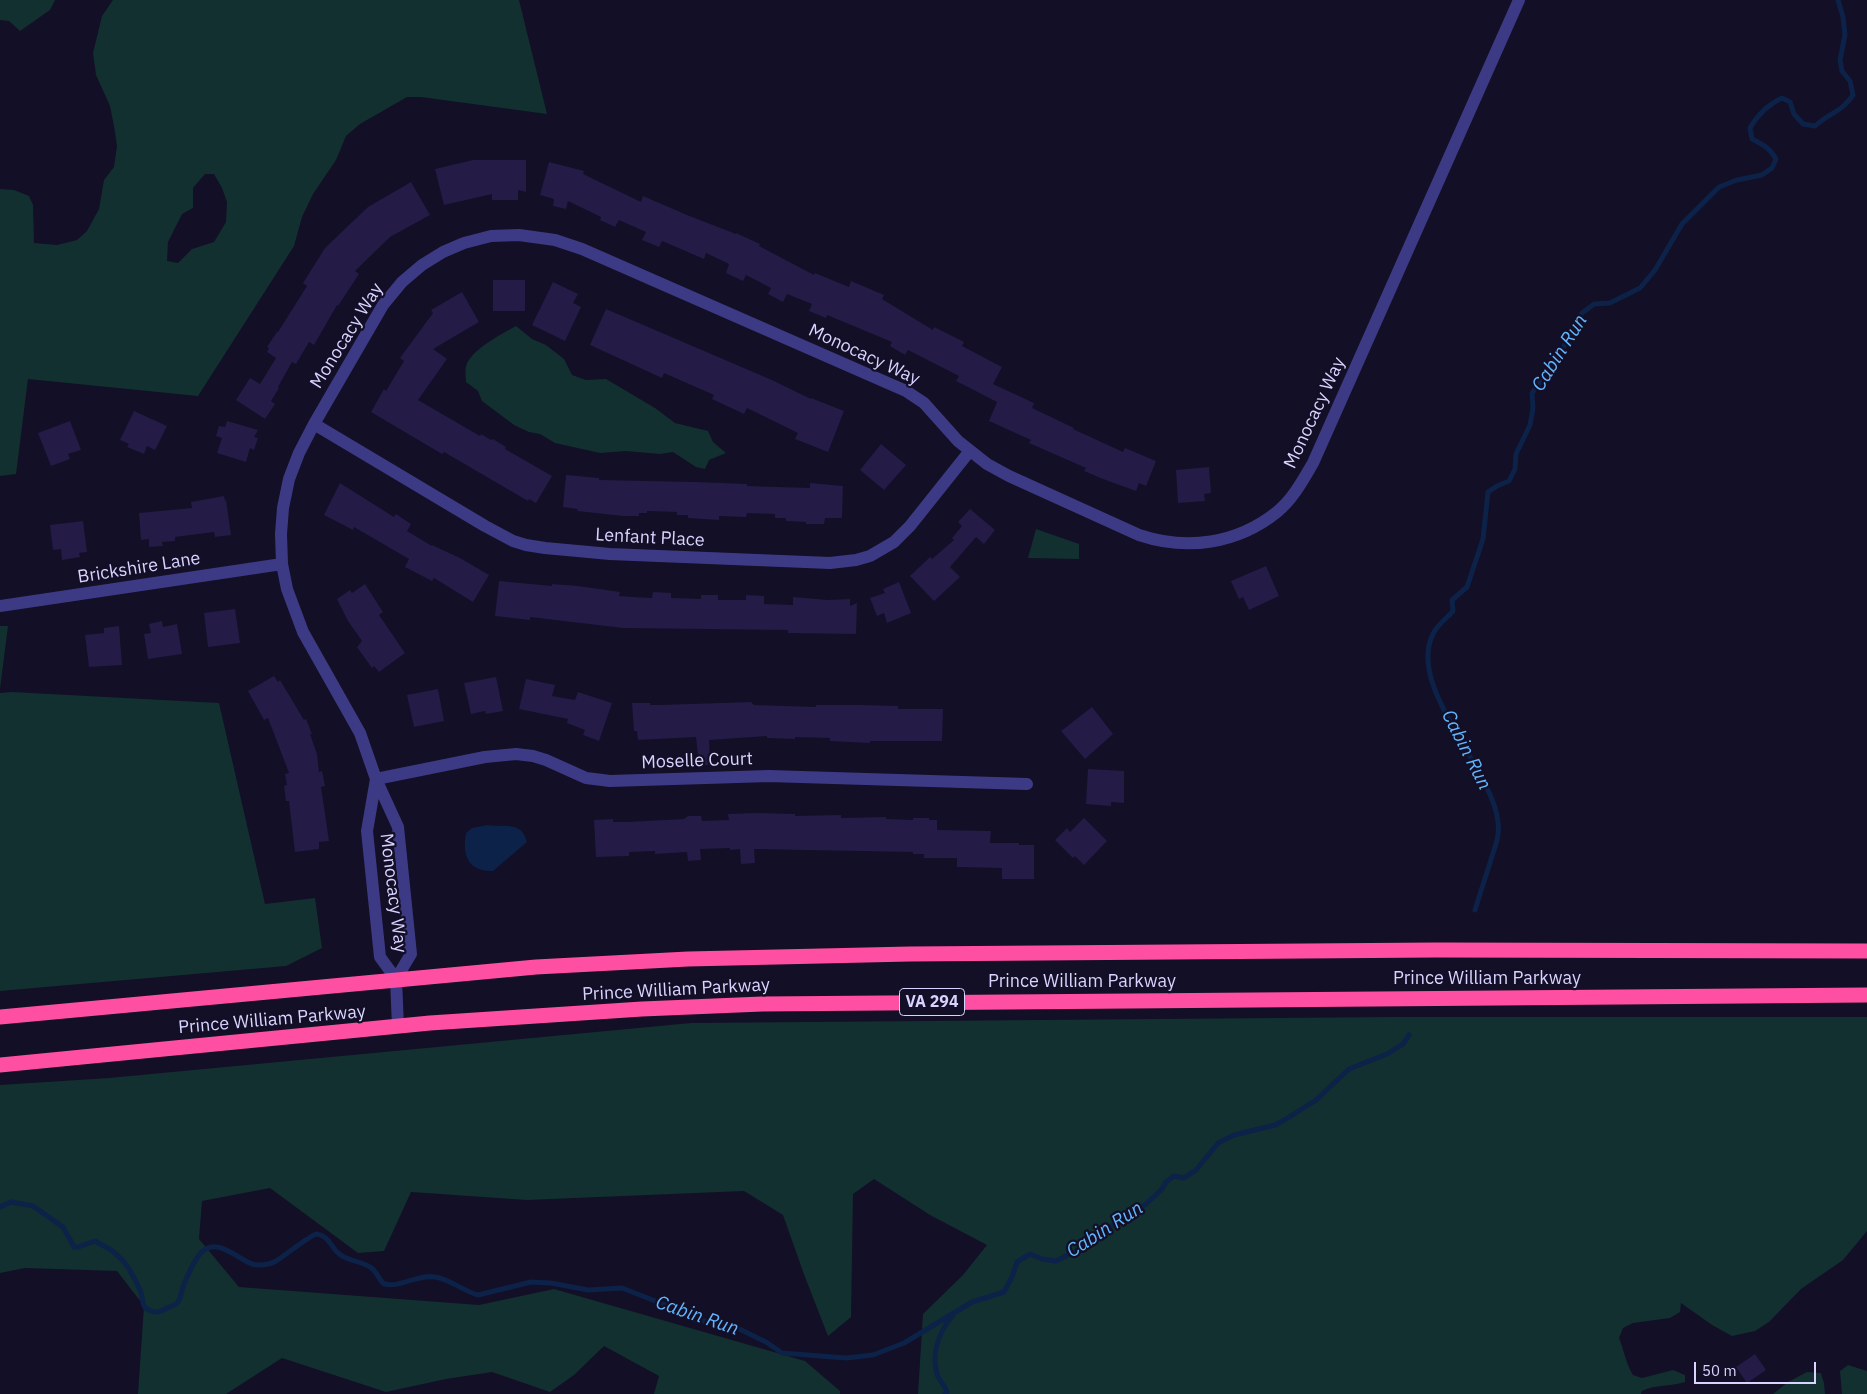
<!DOCTYPE html>
<html>
<head>
<meta charset="utf-8">
<style>
	body { margin:0 }
	#map { position:relative; width:1867px; height:1394px; overflow:hidden; background:#130f26; font-family:"IBM Plex Sans",sans-serif }
	canvas { display:block }
	.scale { position:absolute; left:1694px; top:1362px; width:122px; height:22px; box-sizing:border-box; border:2px solid #d9d4ff; border-top:0; padding-left:6px; font-size:15px; line-height:18px; white-space:nowrap; color:#d9d4ff; -webkit-text-stroke:4px #130f26; paint-order:stroke }
</style>
</head>
<body>
<div id="map">
<canvas width="1867" height="1394"></canvas>
<div class="scale">50 m</div>
</div>
<script>
const context = document.querySelector('canvas').getContext('2d');
context.lineJoin = 'round';
function fill(path, color) {
  context.fillStyle = color;
  context.fill(path, 'evenodd');
}
function stroke(path, color, width, dash) {
  context.strokeStyle = color;
  context.lineWidth = width;
  context.lineCap = dash ? 'butt' : 'round';
  context.setLineDash(dash || []);
  context.stroke(path);
}
function label(font, color, halo, rows, align = 'center') {
  context.font = font + ' "IBM Plex Sans",sans-serif';
  context.lineWidth = 4.5;
  context.setLineDash([]);
  context.textBaseline = 'middle';
  context.strokeStyle = halo;
  context.fillStyle = color;
  for (const [text, x, y, turn = 0] of rows) {
    context.save();
    context.translate(x, y);
    context.rotate((+turn || 0) * Math.PI / 180);
    context.textAlign = isNaN(turn) ? turn : align;
    if (halo) context.strokeText(text, 0, 0);
    context.fillText(text, 0, 0);
    context.restore();
  }
}
fill(new Path2D(`
	M0 0H55L50 10 20 31 9 21 0 20Z
	M113 0H519L547 114 421 97H407L360 124 346 136 336 160 313 194 302 217 294 246 198 396 28 379 16 474 0 476V189L14 190 29 196 33 205 34 243 57 245 77 240 87 231 99 209 104 180 114 167 117 146 114 126 110 106 96 75 93 53 102 16ZM205 174H214L222 188 227 202 226 222 214 242 192 249 178 263 167 261 168 242 182 214 193 208V188Z
	M516 326 532 339 546 345 564 359 572 375 586 380 606 379 655 408 675 423 708 431 713 442 726 453 709 460 705 469 696 467 673 452 660 454 626 451 600 453 555 443 540 434 529 432 514 425 482 401 478 391 466 382C466 378 465 371 466 366 472 349 500 335 516 326Z
	M1036 529 1079 544V559L1028 558Z
	M0 626H8L0 689Z
	M12 692 219 703 265 904 315 898 322 948 286 966 0 991V693Z
	M1390 1017H1867V1231L1843 1260 1801 1289 1769 1322 1755 1331 1732 1336 1712 1325 1681 1303 1680 1312 1670 1318 1633 1323 1623 1328 1619 1338C1624 1350 1626 1364 1633 1375L1642 1378 1673 1370 1685 1375V1382C1669 1387 1657 1384 1642 1391L1641 1394H918L923 1314 963 1275 987 1245 930 1215 874 1179 853 1194 851 1317 828 1336 805 1277 783 1215 744 1191 527 1200 411 1192 384 1251 358 1253 270 1188 202 1201 199 1239 239 1287 479 1305 554 1289 805 1361 840 1391V1394H654L659 1376 604 1346 574 1375 550 1392 492 1372 446 1379 386 1392 282 1358 226 1394H138L144 1306 117 1271 25 1268 0 1273V1085L109 1078 691 1023Z
	M1848 1365 1867 1371V1394H1842L1840 1371Z
	M1807 1372 1821 1373 1824 1383 1825 1394H1773L1788 1382Z`), '#12302f');
fill(new Path2D(`
	M487 825C505 828 521 820 527 842L493 871C468 872 462 855 466 833L472 828Z`), '#0c2248');
stroke(new Path2D(`
	M1475 910C1480 894 1485 878 1490 863 1494 848 1500 838 1498 822 1493 769 1406 687 1433 634 1437 625 1447 618 1453 611L1452 600 1467 587 1483 539 1488 492 1497 486 1509 481 1515 469 1516 454 1530 425 1533 408 1532 393 1557 359 1582 313 1594 304 1610 303 1640 288 1655 270 1682 224 1719 187 1737 180 1762 175 1772 168 1776 159C1770 148 1762 144 1752 139L1750 128C1758 114 1767 105 1782 98L1790 102 1794 114 1803 124 1815 126C1830 112 1841 113 1853 95L1850 81 1842 71 1840 60 1845 35 1843 17 1838 0
	M0 1207 11 1202 33 1206 63 1227 74 1247H78L95 1241C102 1245 111 1249 117 1255 127 1263 135 1279 140 1290 144 1298 140 1308 151 1311 157 1313 160 1312 165 1309 168 1307 173 1306 176 1304 181 1300 181 1293 183 1287 187 1277 194 1258 203 1251 220 1236 244 1266 258 1265 264 1265 271 1264 276 1261 285 1256 311 1234 317 1234 328 1236 330 1244 336 1251 346 1262 360 1260 370 1267 377 1271 378 1279 384 1284 401 1288 417 1274 435 1277 450 1279 463 1291 478 1295L531 1282 551 1283 588 1290 622 1288 663 1304 695 1320 729 1324 766 1342 782 1353 846 1358 873 1355 904 1343 972 1302 1004 1292 1012 1277 1017 1262 1030 1254 1042 1259 1056 1261 1076 1251 1089 1240 1146 1204 1162 1189 1166 1182 1174 1176 1184 1178 1196 1170 1218 1143 1234 1135 1275 1125 1286 1119 1316 1100 1349 1069 1387 1054 1403 1044 1409 1035
	M945 1394 947 1392C945 1385 939 1381 937 1374 931 1353 939 1332 953 1315`), '#0c2248', 5);
fill(new Path2D(`
	M473 160H526V192L518 190V200H492V194L444 205 435 169Z
	M549 162 584 171 583 174 641 202 643 196 687 215 736 234V233L760 244 759 246 814 275 815 273 849 287 851 281 884 295 882 299 933 330 934 327 964 342 962 346 1002 367 993 384 1034 403 1032 408 1074 428 1073 429 1123 452 1125 448 1156 461 1146 486 1139 483 1136 491 1103 479 1084 471 1086 468 1029 443 1031 440 989 421 997 402 956 381 959 376 908 350 905 355 890 346 892 342 827 315 826 318 809 311 812 304 787 294 783 302 768 294 771 288 746 275 743 281 726 273 729 264 706 253 704 259 662 241 659 247 642 240 646 232 619 220 615 227 600 220 601 217 568 201 566 209 553 206 554 199 540 195Z
	M411 182 430 215 390 237 355 271 359 274 338 306 337 305 314 345 309 342 296 364 292 362 278 387 279 388 271 401 275 404 265 419 236 400 250 378 260 384 276 358 267 352 269 348 267 347 277 332H278L307 286 303 283 325 248 368 207Z
	M493 280H525V311H493Z
	M553 282 578 294 573 303 581 307 565 341 532 325Z
	M462 292 479 322 433 349 447 359 418 400 480 436 481 434 491 440 493 439 506 447 505 449 552 476 536 503 529 499 528 501 444 452 442 454 371 412 384 389 386 391 404 361 400 358 433 313 431 310Z
	M606 309 772 380 811 399V398L844 411 828 452 795 439 798 433 747 408 744 414 712 399 714 395 664 373 662 378 590 345Z
	M134 411 167 426 155 450 147 446 144 454 127 447 129 444 120 440Z
	M70 421 81 450 68 454 70 459 51 466 38 433Z
	M227 421 258 430 254 437 258 438 254 450 250 448 246 462 217 453 222 438 216 436 219 426 225 427Z
	M881 444 906 465 884 490 860 470Z
	M1209 467 1211 493 1204 494 1205 501 1178 503 1176 470Z
	M566 475 599 478V480L696 482 747 484V486L810 488V483L843 486 842 518H825L824 524H806V522L786 521V518H775V514L747 513 746 517 719 516V520L688 518V515H677V512L647 511V513H639V516H623L577 511 578 509 563 507Z
	M340 483 394 517 396 514 411 524 407 531 432 546V545L460 558 489 575 473 602 434 578 432 581 405 567 409 559 354 527 353 530 324 515Z
	M224 496 225 501 226 500 231 535 215 537 214 532 175 537V541L162 542 163 546 149 547V539L141 540 139 513 192 508 191 502Z
	M970 509 995 530 984 544 976 537 950 567 960 577 934 601 910 576 930 557 932 559 954 540 952 538 962 526 958 522Z
	M83 521 87 552 79 553 80 557 62 560 61 549 53 550 50 525Z
	M1266 566 1279 596 1249 610 1243 597 1239 599 1231 581Z
	M499 581 552 586V584L578 586 620 592 619 596 633 597 652 598 653 592 671 593V598L701 599V595H718V600H746V595L764 596V604L793 605V597L828 600 850 599V606L857 603 856 634 788 633V630L623 628 530 617V620L495 616Z
	M899 582 911 613 887 623 884 613 877 616 870 598 885 593 883 589Z
	M365 584 383 612 379 615 405 653 379 672 374 666 372 668 357 647 362 641 348 621 337 599 350 590 352 593Z
	M235 609 240 643 208 647 204 613Z
	M162 621 163 627 177 624 182 654 148 659 144 634 151 633 149 624Z
	M119 626 122 665 89 667 85 635 104 633V628Z
	M274 676 278 682 280 680 304 720 306 719 312 734H310L317 754 319 772 322 771 325 786 321 787 329 841 319 842V849L295 852 289 801H286L284 786 287 785 285 774 289 773 268 718 264 720 248 691Z
	M496 677 503 711 486 714 485 711 471 714 464 683Z
	M526 679 555 685 552 696 575 700 578 692 612 703 599 741 583 735 585 730 567 723 568 719 519 709Z
	M438 689 444 721 414 727 407 695Z
	M751 702 754 705 816 707V705H862L898 706V709H943L942 741H870V743L830 741V738L795 737V739L767 738V736L709 740 710 765H699L696 737 638 740 637 731H634L632 703H650V705H661Z
	M1092 707 1113 734 1085 759 1061 731Z
	M1088 769 1124 771V803L1111 802V806L1086 804Z
	M756 813 795 814V816L841 815V818L886 817V819L913 820V818H929V820H937V830L991 831 990 843H1019V845H1034V879H1002V868L957 867V858H924V854H913V852L754 849 755 863 741 864 740 849 730 850V848L700 849 701 860 688 861 687 852 655 854V851L629 852V856L596 857 594 820 613 819V822H627L684 819 688 816H701L702 821 729 820 728 814Z
	M1084 818 1107 841 1084 865 1075 856 1073 858 1055 840 1067 828 1070 832Z
	M1755 1354 1766 1370 1747 1383 1736 1367Z`), '#241b47');
stroke(new Path2D(`
	M314 424 485 526 513 541 526 545 545 548 610 554 830 563 856 560 870 556 894 542 910 526 969 452
	M0 606 282 564
	M376 779 485 757 516 754 533 756 546 760 586 778 610 781 769 776 1027 784
	M376 779 367 831 380 957 396 979 398 1027
	M396 979 411 954 398 827 376 779 360 733 303 632 287 589 282 564 281 534 283 508 289 479 299 453 314 424 383 305 402 282 422 265 443 252 464 243 491 236 519 235 555 240 582 249 906 391 924 403 958 441 987 464 1009 476 1139 535C1187 551 1237 544 1277 512 1293 499 1303 480 1313 463L1519 0`), '#3d3a85', 12);
stroke(new Path2D(`
	M0 1017 536 967 688 959 910 954 1436 950 1867 951
	M0 1065 430 1023 642 1009 762 1004 1867 995`), '#ff4fa3', 15);
for (const [x, y, w] of [
	[932,1002,65]
]) {
  const box = new Path2D();
  box.roundRect(x - w / 2, y - 13.5, w, 27, 4);
  context.fillStyle = '#130f26';
  context.fill(box);
  stroke(box, '#d9d4ff', 1);
}
label('bold 16px', '#d9d4ff', null, [
	["VA 294",932,1002]
]);
label('18px', '#d9d4ff', '#130f26', [
	["Monocacy Way",347,336,-58],
	["Monocacy Way",864,355,25],
	["Monocacy Way",1315,413,-65],
	["Lenfant Place",650,538,3],
	["Brickshire Lane",139,568,-9],
	["Moselle Court",697,761,-2],
	["Monocacy Way",393,893,83],
	["Prince William Parkway",1487,979],
	["Prince William Parkway",1082,982],
	["Prince William Parkway",676,990,-3],
	["Prince William Parkway",272,1020,-5]
]);
label('italic 19px', '#62b6ff', '#130f26', [
	["Cabin Run",1560,353,-58],
	["Cabin Run",1466,750,63],
	["Cabin Run",1105,1230,-33],
	["Cabin Run",697,1316,19]
]);
</script>
</body>
</html>
